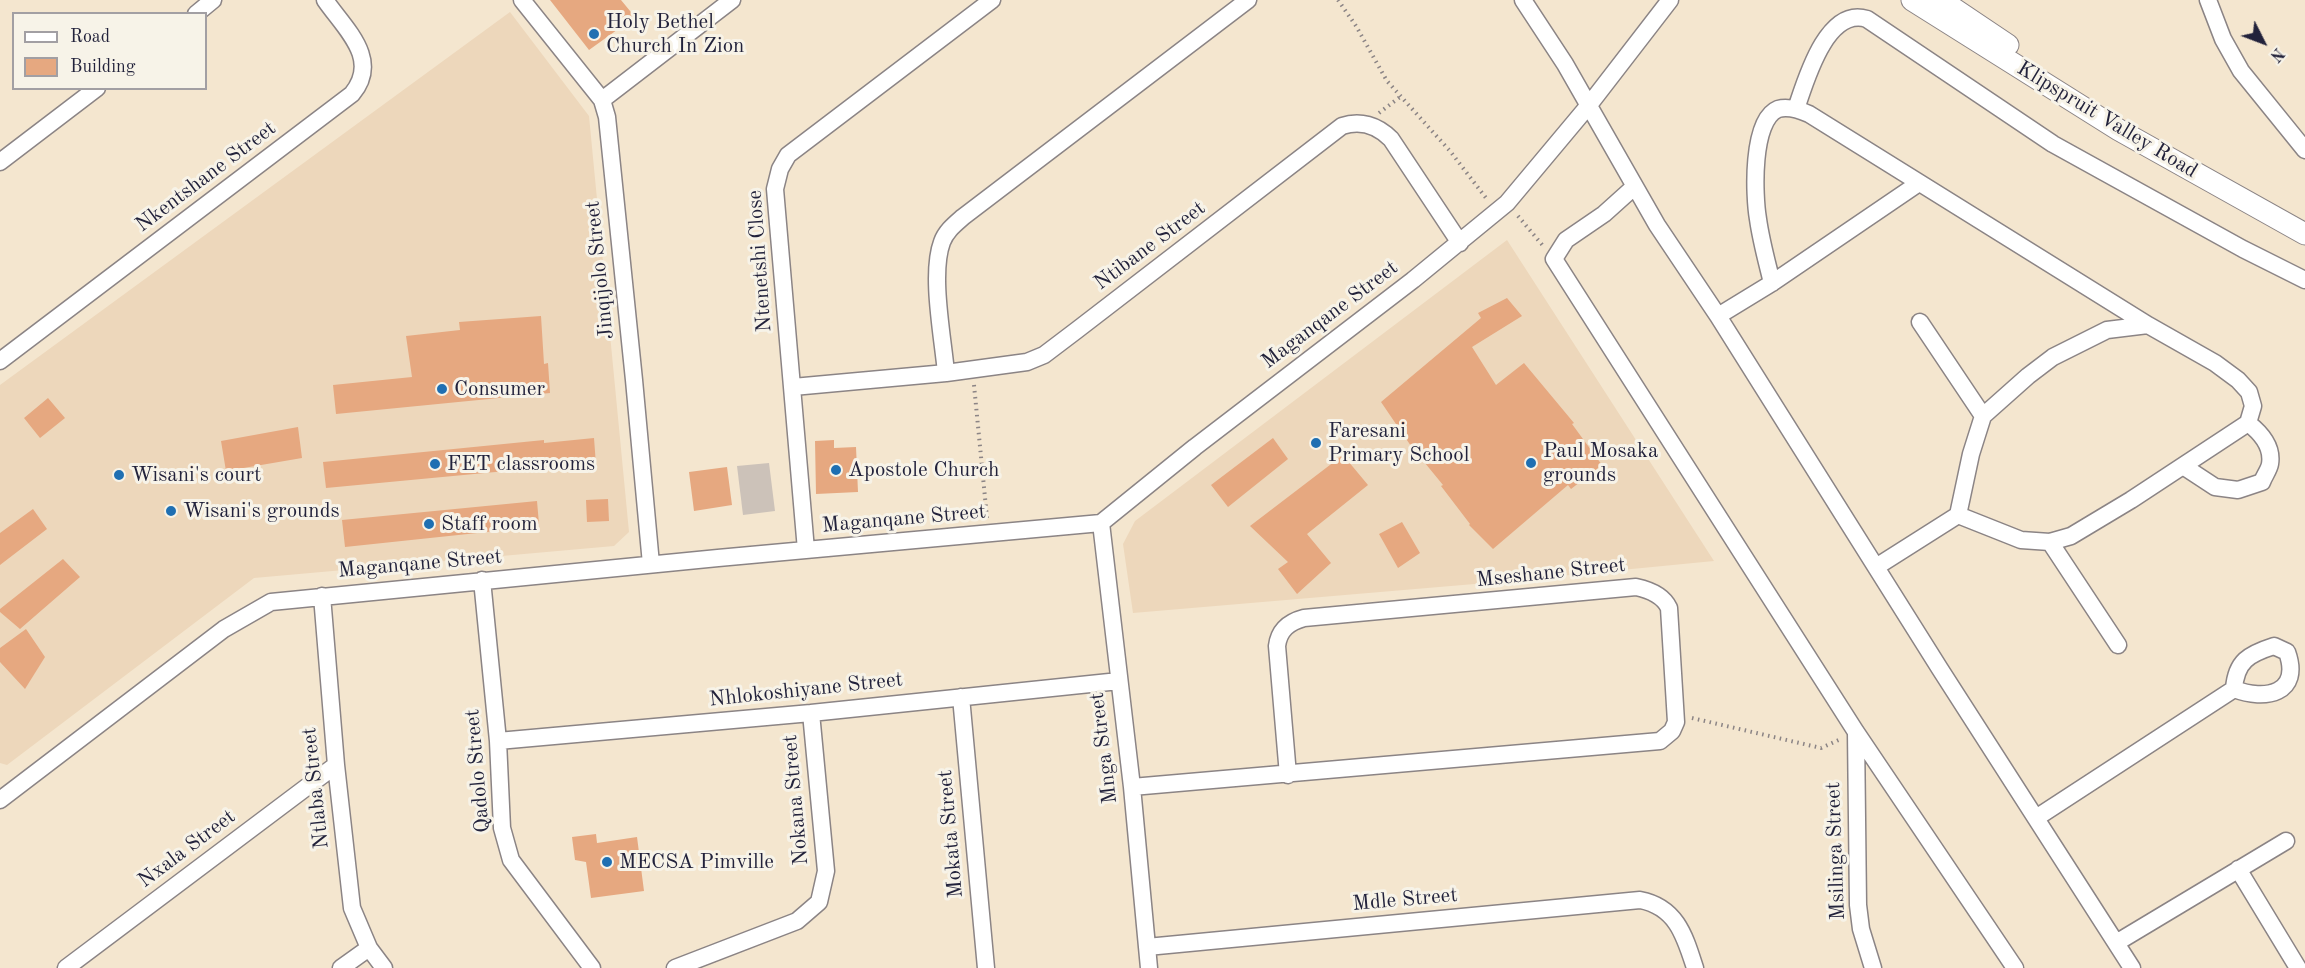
<!DOCTYPE html>
<html>
<head>
<meta charset="utf-8">
<style>
	body { margin:0 }
	#map { position:relative; width:2305px; height:968px; overflow:hidden; background:#f4e6cf; font-family:"Old Standard TT",serif }
	canvas { display:block }
	.legend { position:absolute; left:12px; top:12px; width:195px; height:78px; box-sizing:border-box; background:#f7f3e8; border:2px solid #a29fa3; margin:0; padding:8px 10px; list-style:none; font-size:18px; color:#22223b }
	.legend li { display:flex; align-items:center; gap:12px; height:30px }
	.legend b { width:30px; border:2px solid #a29fa3 }
	.north { position:absolute; left:2233px; top:12px; width:60px; height:60px; -webkit-text-stroke:4px #f7f3e8; paint-order:stroke; rotate:132deg; font-size:16px; font-weight:700; line-height:24px; text-align:center; color:#22223b }
	.north::after { content:''; display:block; margin:auto; width:21px; height:27px; background:#22223b; clip-path:polygon(50% 0,100% 100%,50% 72%,0 100%) }
</style>
</head>
<body>
<div id="map">
<canvas width="2305" height="968"></canvas>
<ul class="legend">
<li><b style="height:8px;background:#fff"></b>Road</li>
<li><b style="height:16px;background:#e6a880"></b>Building</li>
</ul>
<div class="north">N</div>
</div>
<script>
const context = document.querySelector('canvas').getContext('2d');
context.lineJoin = 'round';
function fill(path, color) {
  context.fillStyle = color;
  context.fill(path, 'evenodd');
}
function stroke(path, color, width, dash) {
  context.strokeStyle = color;
  context.lineWidth = width;
  context.lineCap = dash ? 'butt' : 'round';
  context.setLineDash(dash || []);
  context.stroke(path);
}
function label(font, color, halo, rows, align = 'center') {
  context.font = font + ' "Old Standard TT",serif';
  context.lineWidth = 6;
  context.setLineDash([]);
  context.textBaseline = 'middle';
  context.strokeStyle = halo;
  context.fillStyle = color;
  for (const [text, x, y, turn = 0] of rows) {
    context.save();
    context.translate(x, y);
    context.rotate((+turn || 0) * Math.PI / 180);
    context.textAlign = isNaN(turn) ? turn : align;
    if (halo) context.strokeText(text, 0, 0);
    context.fillText(text, 0, 0);
    context.restore();
  }
}
fill(new Path2D(`
	M510 12 589 116 629 532 614 546 254 578 7 765 0 763V385Z
	M1507 240 1714 561 1498 582 1133 613 1123 544 1135 521Z`), '#edd7bb');
fill(new Path2D(`
	M769 463 775 511 743 515 737 466Z`), '#ccc2b9');
fill(new Path2D(`
	M550 0H621L635 17 589 50Z
	M1507 298 1522 316 1472 347 1496 385 1524 363 1574 423 1572 424 1602 465 1571 489 1568 485 1493 549 1469 525 1470 524 1441 486 1443 485 1411 446 1381 402 1481 318 1478 313Z
	M541 316 544 364 548 363 550 393 336 414 333 385 412 377 406 336 460 330 459 322Z
	M48 398 65 418 40 438 24 418Z
	M298 427 302 458 226 471 221 441Z
	M594 438 596 465 559 469V466L326 488 323 462 544 440V443Z
	M1273 438 1288 459 1228 507 1211 485Z
	M834 440V448L856 447 858 492 816 494 815 441Z
	M1343 455 1368 485 1307 534 1331 563 1297 594 1278 569 1288 562 1250 526Z
	M727 467 732 505 694 511 689 472Z
	M608 499 609 521 587 522 586 500Z
	M537 501 539 524 515 526V529L345 547 342 520Z
	M33 509 47 529 0 565V533Z
	M1402 522 1420 553 1398 568 1379 534Z
	M63 559 80 577 20 629 0 612V609Z
	M26 629 45 657 25 689 0 662V648Z
	M596 834 597 843 637 837 644 891 591 898 586 862 575 860 572 837Z`), '#e6a880');
const minor = new Path2D(`
	M522 0 602 100 607 117 634 380 651 564
	M1523 0 1565 64 1657 225 1718 316 1940 669 2132 968
	M2208 0 2223 39 2241 71 2305 150
	M196 14 213 0
	M602 100 732 0
	M1796 109C1805 83 1826 6 1867 19L2053 144 2243 249 2305 280
	M0 162 97 88
	M1634 187 1604 214 1566 240 1554 259 1856 732 2015 968
	M1772 283C1767 262 1761 241 1758 219 1754 196 1751 120 1778 109 1788 106 1800 110 1809 114L2148 325
	M1718 316 1772 283 1919 183
	M1920 322 1983 416
	M0 361 352 94C381 59 345 29 325 0
	M946 373C943 338 930 274 942 242 946 231 955 224 963 217L1248 0
	M793 387 946 373 1027 362 1044 355 1077 330 1342 126C1360 120 1377 125 1391 139L1460 243
	M2183 466 2215 487 2238 490 2262 482C2264 476 2269 470 2270 464 2273 446 2261 433 2248 423
	M1101 523 1132 787 1149 968
	M2050 542 2118 645
	M806 550 775 189 780 169 788 155 992 0
	M1876 567 1958 515 1971 454 1983 416 2028 376 2053 357 2107 330 2148 325 2215 363 2238 380 2249 392 2253 406 2248 423 2131 500 2071 536 2050 542 2021 540 1958 515
	M482 580 498 741 502 828 511 860 592 968
	M322 596 336 765 352 908 369 948 384 968
	M961 697 986 968
	M1856 732 1858 905 1861 929 1873 968
	M498 741 811 713 1119 681
	M1132 787 1660 741 1672 731 1676 722 1669 608C1663 595 1650 590 1636 587L1304 618C1289 622 1279 630 1277 646L1288 775
	M0 800 224 629 271 602 718 558 1101 523 1195 447 1413 280 1507 203 1589 105 1670 0
	M2036 818 2234 689C2236 661 2249 654 2274 646L2287 652C2302 694 2265 701 2234 689
	M2238 869 2298 968
	M2116 943 2286 841
	M1147 947 1640 900C1677 907 1685 937 1695 968
	M66 968 336 765
	M341 968 369 948
	M675 968 797 921 819 902 826 871 811 713`);
const tertiary = new Path2D(`
	M1912 0 2119 130 2305 234
	M1941 0 2008 45`);
stroke(minor, '#8b8485', 19);
stroke(tertiary, '#8b8485', 23);
stroke(new Path2D(`
	M1338 0 1356 26 1387 81 1450 151 1486 198
	M1379 113 1400 97
	M1518 216 1544 247
	M974 385 987 518
	M1692 718 1821 748 1841 739`), '#8b8485', 4, [1.5, 4.5]);
stroke(minor, '#fff', 16);
stroke(tertiary, '#fff', 21);
for (const [x, y, r, color] of [
	[594,34,6,"#1f6fb2"],
	[442,389,6,"#1f6fb2"],
	[1316,443,6,"#1f6fb2"],
	[1531,463,6,"#1f6fb2"],
	[435,464,6,"#1f6fb2"],
	[836,470,6,"#1f6fb2"],
	[119,475,6,"#1f6fb2"],
	[171,511,6,"#1f6fb2"],
	[429,524,6,"#1f6fb2"],
	[607,862,6,"#1f6fb2"]
]) {
  const dot = new Path2D();
  dot.arc(x, y, r, 0, 2 * Math.PI);
  context.fillStyle = color;
  context.fill(dot);
  stroke(dot, '#f7f3e8', 2);
}
label('21px', '#22223b', '#f7f3e8', [
	["Holy Bethel",606,22],
	["Church In Zion",606,46],
	["Consumer",454,389],
	["Faresani",1328,431],
	["Primary School",1328,455],
	["Paul Mosaka",1543,451],
	["grounds",1543,475],
	["FET classrooms",447,464],
	["Apostole Church",848,470],
	["Wisani's court",131,475],
	["Wisani's grounds",183,511],
	["Staff room",441,524],
	["MECSA Pimville",619,862]
], 'left');
label('21px', '#22223b', '#f7f3e8', [
	["Klipspruit Valley Road",2107,120,31],
	["Nkentshane Street",206,177,-37],
	["Ntibane Street",1150,246,-37],
	["Ntenetshi Close",760,261,-94],
	["Jinqijolo Street",600,270,-96],
	["Maganqane Street",1330,315,-37],
	["Maganqane Street",904,519,-5],
	["Maganqane Street",420,564,-5],
	["Mseshane Street",1551,573,-6],
	["Nhlokoshiyane Street",806,690,-6],
	["Mnga Street",1104,748,-97],
	["Qadolo Street",478,771,-95],
	["Ntlaba Street",316,788,-96],
	["Nokana Street",796,800,-95],
	["Mokata Street",951,834,-95],
	["Nxala Street",187,849,-37],
	["Msilinga Street",1836,851,-92],
	["Mdle Street",1405,900,-5]
]);
</script>
</body>
</html>
